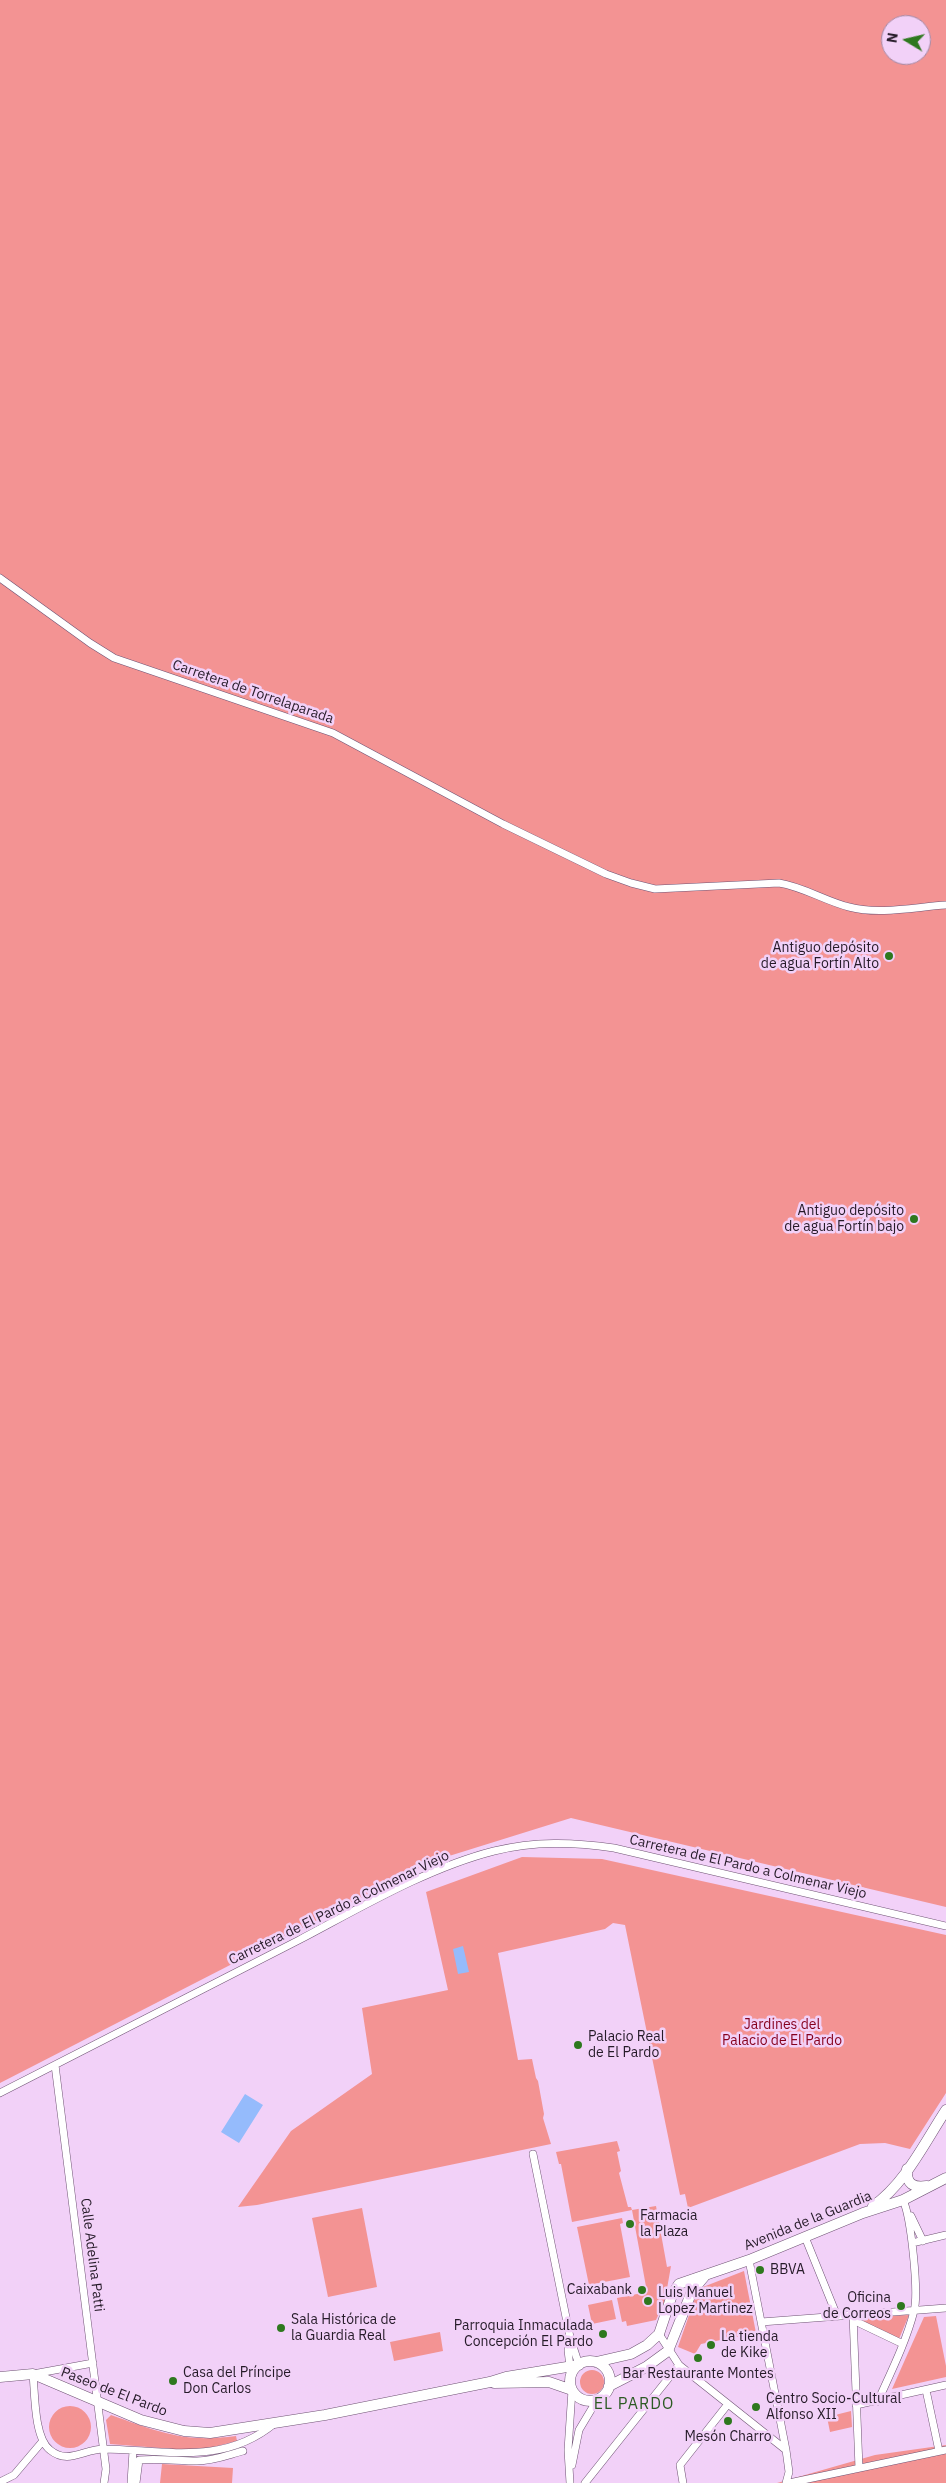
<!DOCTYPE html>
<html>
<head>
<meta charset="utf-8">
<style>
	body { margin:0 }
	#map { position:relative; width:946px; height:2483px; overflow:hidden; background:#f2d1f8; font-family:"IBM Plex Sans",sans-serif }
	canvas { display:block }
	.north { position:absolute; left:881px; top:15px; width:50px; height:50px; box-sizing:border-box; background:#f2d1f8; border:1px solid #a088a5; border-radius:50%; rotate:279deg; font-size:14px; font-weight:700; line-height:20px; text-align:center; color:#261b29 }
	.north::after { content:''; display:block; margin:auto; width:18px; height:22px; background:#2e781e; clip-path:polygon(50% 0,100% 100%,50% 72%,0 100%) }
</style>
</head>
<body>
<div id="map">
<canvas width="946" height="2483"></canvas>
<div class="north">N</div>
</div>
<script>
const context = document.querySelector('canvas').getContext('2d');
context.lineJoin = 'round';
function fill(path, color) {
  context.fillStyle = color;
  context.fill(path, 'evenodd');
}
function stroke(path, color, width, dash) {
  context.strokeStyle = color;
  context.lineWidth = width;
  context.lineCap = dash ? 'butt' : 'round';
  context.setLineDash(dash || []);
  context.stroke(path);
}
function label(font, color, halo, rows, align = 'center') {
  context.font = font + ' "IBM Plex Sans",sans-serif';
  context.lineWidth = 5;
  context.setLineDash([]);
  context.textBaseline = 'middle';
  context.strokeStyle = halo;
  context.fillStyle = color;
  for (const [text, x, y, turn = 0] of rows) {
    context.save();
    context.translate(x, y);
    context.rotate((+turn || 0) * Math.PI / 180);
    context.textAlign = isNaN(turn) ? turn : align;
    if (halo) context.strokeText(text, 0, 0);
    context.fillText(text, 0, 0);
    context.restore();
  }
}
fill(new Path2D(`
	M0 0H946V1907L571 1818 433 1861 0 2083ZM891 25H921V55H891Z
	M522 1857 602 1859 946 1935V2093L910 2149 885 2143 860 2144 688 2208 685 2194 680 2195 625 1925 613 1923 605 1929 498 1953 518 2060 532 2059 536 2078 538 2081 544 2114 543 2118 551 2144 257 2205 238 2207 291 2131 372 2074 362 2008 448 1990 426 1892Z
	M617 2141 620 2151 617 2152 621 2171 619 2173 628 2207H631L632 2210 656 2206 667 2267 671 2266 665 2300 656 2320 627 2326 626 2321 622 2322 617 2298 647 2292 632 2210 572 2222 561 2164H559L556 2152Z
	M362 2208 377 2287 328 2297 312 2218Z
	M622 2218 623 2223 620 2224 630 2277 589 2285 577 2227Z
	M744 2271 756 2333 701 2344 695 2354 678 2347 696 2295 703 2287Z
	M612 2300 616 2319 592 2324 588 2305Z
	M909 2315 899 2339 863 2322 864 2317Z
	M936 2316 946 2366V2377L892 2389 924 2317Z
	M440 2332 443 2351 394 2361 390 2342Z
	M580 2382a12 12 0 1 1 24 0a12 12 0 1 1-24 0Z
	M49 2427a21 21 0 1 1 42 0a21 21 0 1 1-42 0Z
	M851 2411 852 2427 830 2432 827 2417Z
	M111 2415C159 2432 184 2443 236 2436L237 2441 198 2451 110 2444 106 2420Z
	M946 2445V2483H777L875 2455Z
	M162 2464 233 2468 232 2483H160Z`), '#f39393');
fill(new Path2D(`
	M463 1946 469 1972 458 1974 453 1949Z
	M245 2094 263 2105 239 2143 221 2132Z`), '#95bbfc');
const street = new Path2D(`
	M0 578 90 643 114 658 333 733 503 824 606 874 631 883 655 889 779 883C804 887 825 901 849 907 879 915 915 907 946 905
	M55 2065 106 2469 104 2483
	M0 2093C100 2042 199 1991 299 1940 360 1908 427 1868 494 1851 535 1841 573 1842 614 1848L946 1926
	M533 2154 570 2337 579 2365
	M911 2216 923 2241
	M805 2237 837 2316
	M912 2243 946 2235
	M749 2260 786 2450
	M853 2315 859 2468
	M853 2315 859 2323 903 2344
	M761 2322 946 2308
	M659 2334 679 2365 786 2450 789 2472 786 2483
	M569 2340 568 2350 571 2376
	M93 2363 33 2374C35 2394 34 2438 50 2450 68 2465 84 2449 104 2449 164 2450 224 2466 275 2423
	M926 2390 939 2451
	M878 2401C891 2372 906 2342 914 2311 919 2293 911 2217 903 2200
	M856 2405 946 2385
	M572 2465 579 2430 597 2400
	M0 2482 14 2475 42 2442
	M131 2483 133 2451
	M136 2483 139 2460C159 2458 178 2461 197 2461 213 2461 228 2455 243 2451
	M570 2483 568 2450 572 2390
	M585 2483 679 2365
	M683 2483 680 2465 728 2404
	M789 2483 946 2450`);
const secondary = new Path2D(`
	M907 2169C906 2184 913 2188 927 2186
	M873 2206C905 2184 925 2142 946 2110
	M570 2381a20 20 0 1 1 40 0a20 20 0 1 1-40 0Z
	M596 2362 631 2354 647 2345 659 2334 672 2295 679 2284 749 2260 863 2213 903 2200 946 2178
	M0 2377 33 2374 141 2420 184 2431 210 2433 325 2415 490 2382 506 2377 579 2365
	M494 2383 549 2382 572 2390
	M609 2386 646 2367 668 2351 692 2291 704 2277`);
stroke(street, '#6f5374', 8);
stroke(secondary, '#6f5374', 11);
stroke(street, '#fff', 7);
stroke(secondary, '#fff', 10);
for (const [x, y, r, color] of [
	[889,956,5,"#2e781e"],
	[914,1219,5,"#2e781e"],
	[578,2045,5,"#2e781e"],
	[630,2224,5,"#2e781e"],
	[760,2270,5,"#2e781e"],
	[642,2290,5,"#2e781e"],
	[648,2301,5,"#2e781e"],
	[901,2306,5,"#2e781e"],
	[281,2328,5,"#2e781e"],
	[603,2334,5,"#2e781e"],
	[711,2345,5,"#2e781e"],
	[698,2358,5,"#2e781e"],
	[173,2381,5,"#2e781e"],
	[756,2407,5,"#2e781e"],
	[728,2421,5,"#2e781e"]
]) {
  const dot = new Path2D();
  dot.arc(x, y, r, 0, 2 * Math.PI);
  context.fillStyle = color;
  context.fill(dot);
  stroke(dot, '#f2d1f8', 2);
}
label('14px', '#261b29', '#f2d1f8', [
	["Carretera de Torrelaparada",253,692,19],
	["Carretera de El Pardo a Colmenar Viejo",748,1867,13],
	["Carretera de El Pardo a Colmenar Viejo",339,1908,-26],
	["Avenida de la Guardia",808,2221,-22],
	["Calle Adelina Patti",92,2255,83],
	["Paseo de El Pardo",114,2392,21]
]);
label('14px', '#261b29', '#f2d1f8', [
	["Antiguo depósito",879,948,"right"],
	["de agua Fortín Alto",879,964,"right"],
	["Antiguo depósito",904,1211,"right"],
	["de agua Fortín bajo",904,1227,"right"],
	["Palacio Real",588,2037],
	["de El Pardo",588,2053],
	["Farmacia",640,2216],
	["la Plaza",640,2232],
	["BBVA",770,2270],
	["Caixabank",632,2290,"right"],
	["Luis Manuel",658,2293],
	["Lopez Martinez",658,2309],
	["Oficina",891,2298,"right"],
	["de Correos",891,2314,"right"],
	["Sala Histórica de",291,2320],
	["la Guardia Real",291,2336],
	["Parroquia Inmaculada",593,2326,"right"],
	["Concepción El Pardo",593,2342,"right"],
	["La tienda",721,2337],
	["de Kike",721,2353],
	["Casa del Príncipe",183,2373],
	["Don Carlos",183,2389],
	["Bar Restaurante Montes",698,2374,"center"],
	["Centro Socio-Cultural",766,2399],
	["Alfonso XII",766,2415],
	["Mesón Charro",728,2437,"center"]
], 'left');
label('14px', '#86011e', '#f2d1f8', [
	["Jardines del",782,2025],
	["Palacio de El Pardo",782,2041]
]);
context.letterSpacing = '1px';
label('16px', '#2c5b23', '#f2d1f8', [
	["EL PARDO",634,2404]
]);
context.letterSpacing = '0px';
</script>
</body>
</html>
